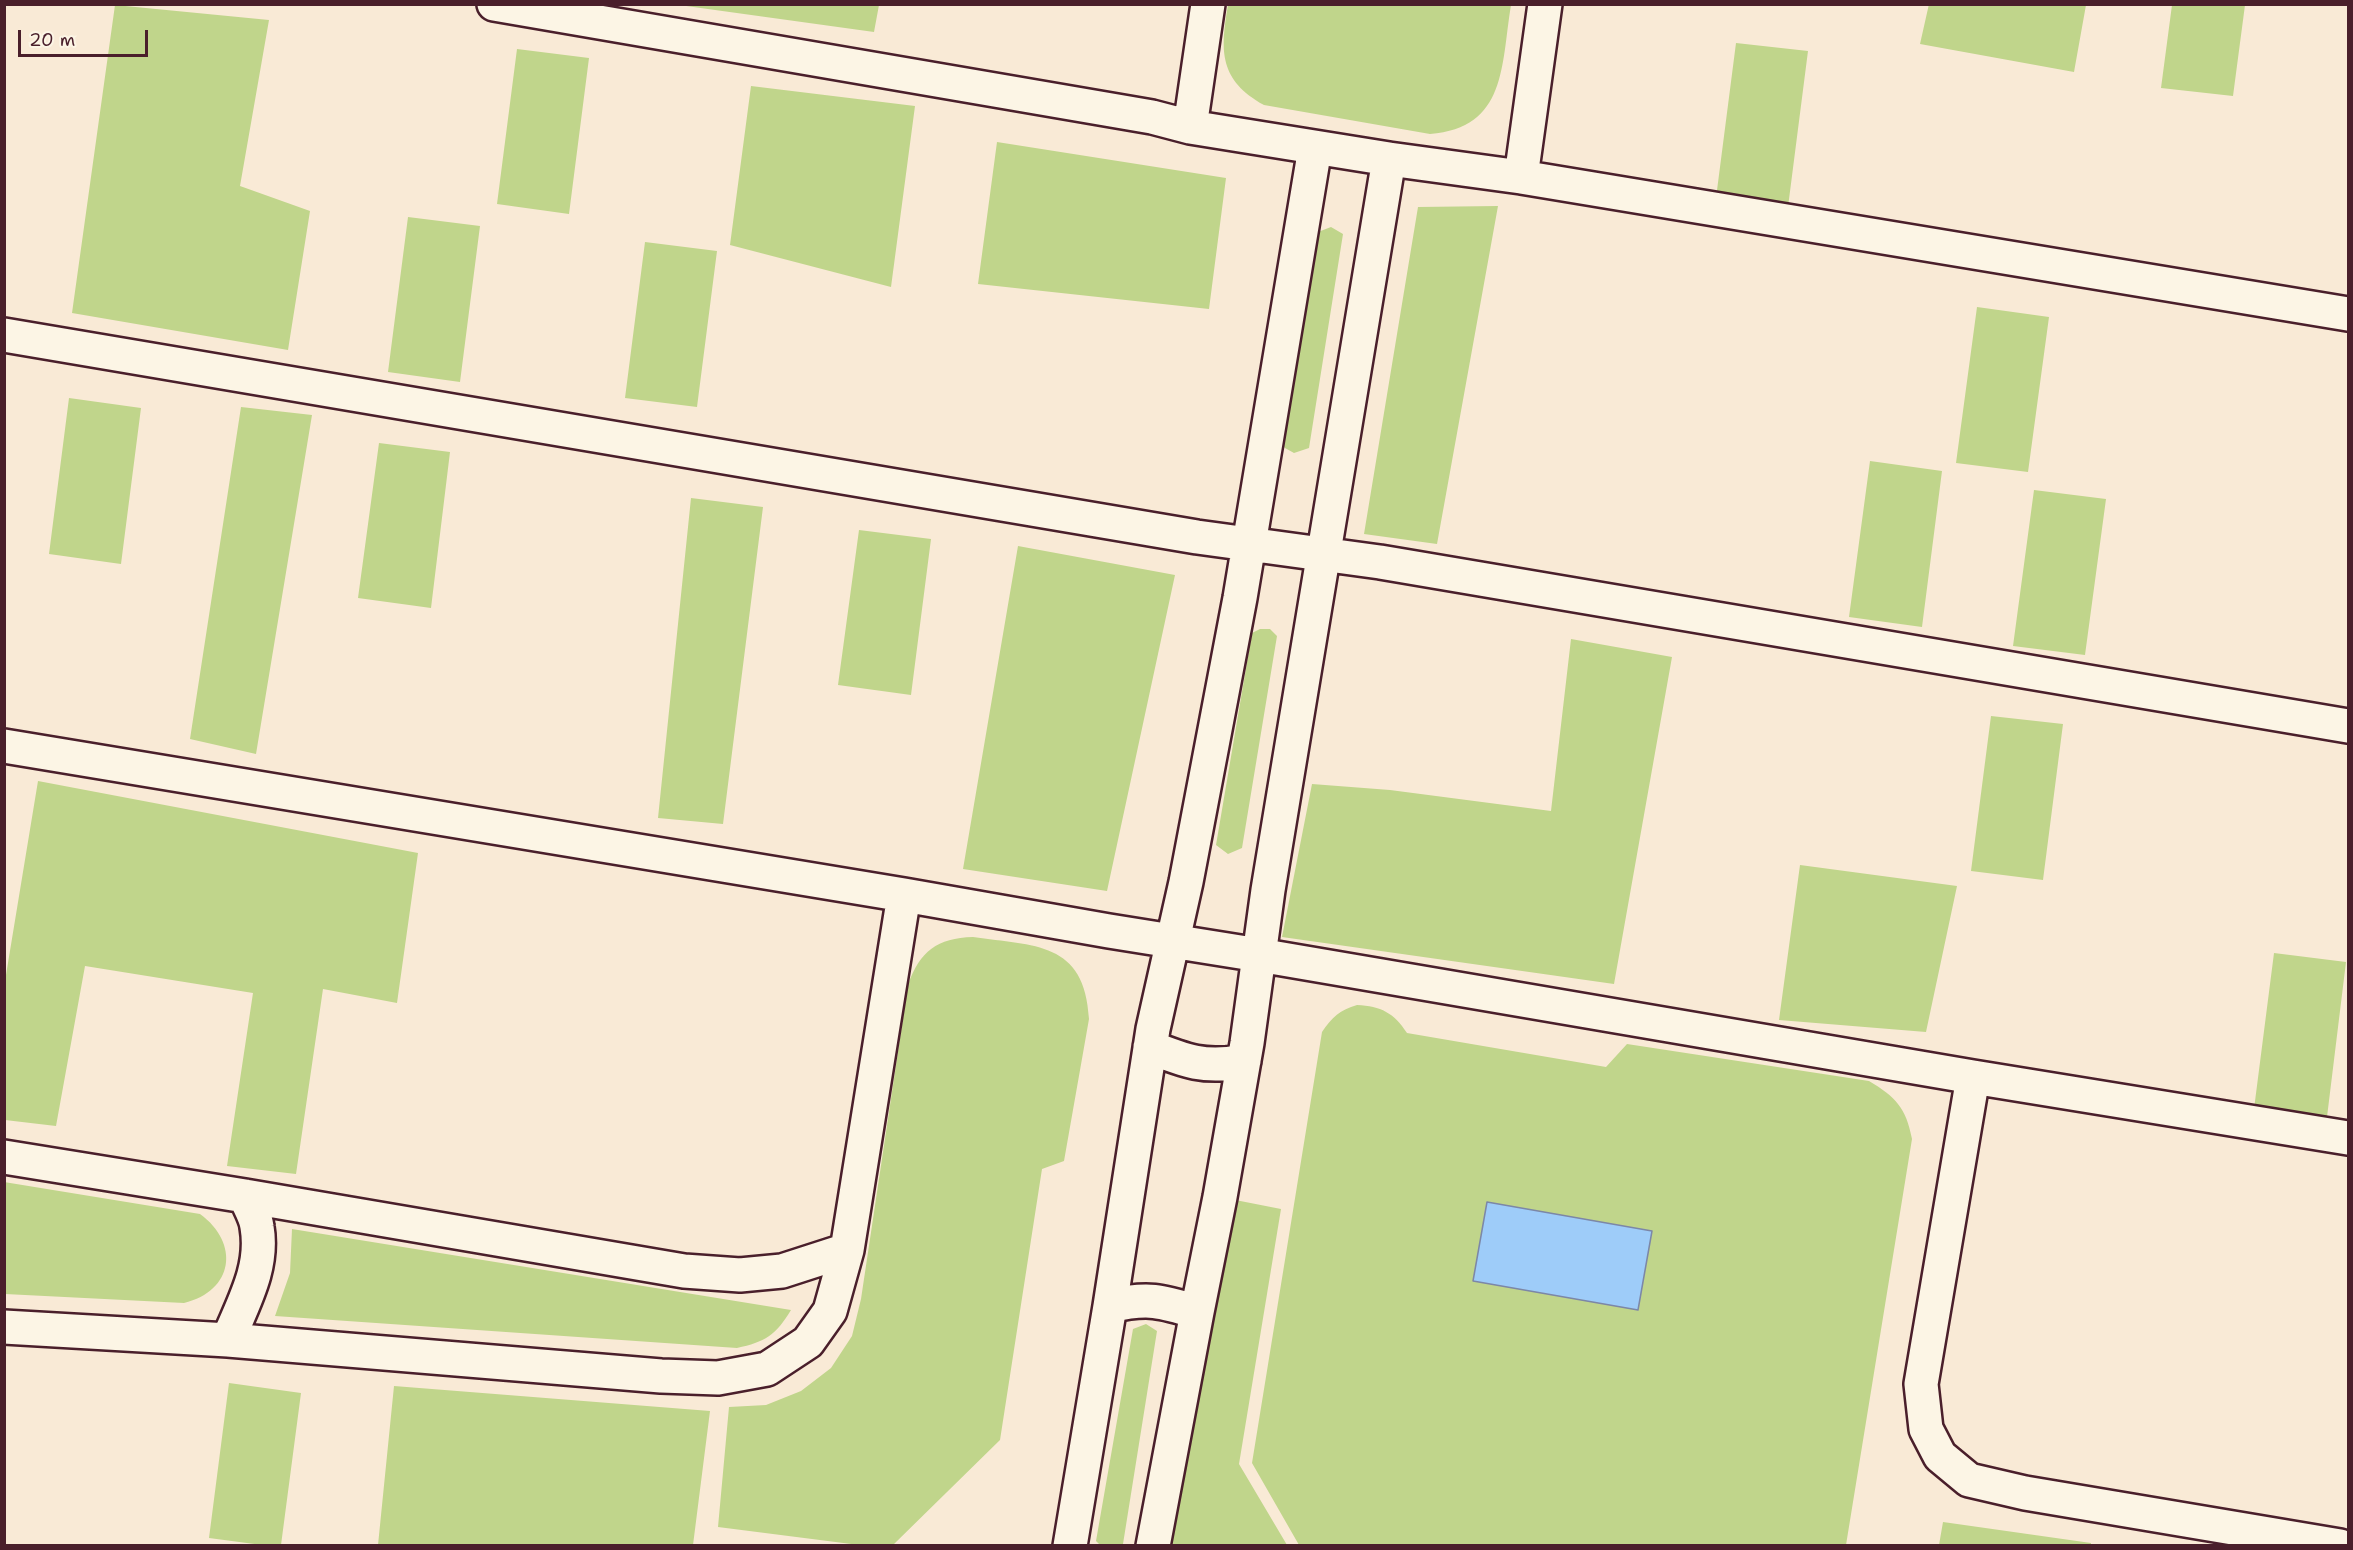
<!DOCTYPE html>
<html>
<head>
<meta charset="utf-8">
<style>
	body { margin:0 }
	#map { position:relative; width:2353px; height:1550px; overflow:hidden; background:#f9ead6; font-family:"Shantell Sans",sans-serif }
	canvas { display:block }
	.frame { position:absolute; inset:0; border:6px solid #4a1f2b; pointer-events:none }
	.scale { position:absolute; left:18px; top:30px; width:130px; height:27px; box-sizing:border-box; border:3px solid #4a1f2b; border-top:0; padding-left:8px; font-size:18px; line-height:21px; white-space:nowrap; color:#4a1f2b; -webkit-text-stroke:4px #fcf5e5; paint-order:stroke }
</style>
</head>
<body>
<div id="map">
<canvas width="2353" height="1550"></canvas>
<div class="frame"></div>
<div class="scale">20 m</div>
</div>
<script>
const context = document.querySelector('canvas').getContext('2d');
context.lineJoin = 'round';
function fill(path, color) {
  context.fillStyle = color;
  context.fill(path, 'evenodd');
}
function stroke(path, color, width, dash) {
  context.strokeStyle = color;
  context.lineWidth = width;
  context.lineCap = dash ? 'butt' : 'round';
  context.setLineDash(dash || []);
  context.stroke(path);
}
fill(new Path2D(`
	M1929 4 2086 5 2074 72 1920 44Z
	M115 5 269 20 240 186 310 211 288 350 72 313Z
	M679 5H879L874 32Z
	M1228 5V4L1511 5C1501 65 1507 128 1430 134L1264 105C1219 80 1220 51 1228 5Z
	M2172 5H2245L2233 96 2161 88Z
	M1736 43 1808 51 1788 207 1716 198Z
	M517 49 589 58 569 214 497 204Z
	M751 86 915 106 891 287 730 245Z
	M997 142 1226 178 1209 309 978 284Z
	M1498 206 1437 544 1364 534 1418 207Z
	M408 217 480 226 460 382 388 372Z
	M1331 227 1343 234 1309 448 1294 453 1285 448 1282 445 1318 232Z
	M645 242 717 251 697 407 625 398Z
	M1977 307 2049 317 2028 472 1956 463Z
	M69 398 141 408 121 564 49 554Z
	M241 407 312 415 256 754 190 739Z
	M379 443 450 452 431 608 358 598Z
	M1870 461 1942 471 1922 627 1849 617Z
	M2034 490 2106 499 2085 655 2013 646Z
	M691 498 763 507 723 824 658 818Z
	M859 530 931 539 911 695 838 685Z
	M1018 546 1175 575 1107 891 963 869Z
	M1260 629H1270L1277 636 1242 848 1228 854 1216 845 1252 633Z
	M1571 639 1672 657 1614 984 1282 937 1312 784 1390 790 1551 811Z
	M1991 716 2063 724 2043 880 1971 871Z
	M38 781 418 853 397 1003 323 989 296 1174 227 1166 253 993 85 966 56 1126 5 1120V981Z
	M1800 865 1957 886 1926 1032 1779 1020Z
	M973 937C1034 946 1085 941 1089 1019L1064 1161 1042 1169 1000 1440 893 1545H859L718 1527 729 1407 766 1405 801 1391 831 1368 852 1336 861 1299 908 985C920 951 937 938 973 937Z
	M2274 953 2346 962 2327 1117 2254 1109Z
	M1357 1005C1381 1006 1394 1013 1407 1033L1606 1067 1627 1044 1869 1081C1896 1097 1906 1108 1912 1139L1846 1545H1299L1252 1463 1322 1032C1332 1017 1340 1010 1357 1005Z
	M4 1182 200 1214C240 1243 234 1291 184 1303L5 1294Z
	M1220 1197 1281 1209 1239 1464 1287 1545 1158 1546Z
	M292 1229 791 1310C776 1335 765 1342 737 1348L275 1316 290 1273Z
	M1146 1324 1157 1331 1123 1544 1100 1545 1096 1541 1133 1329Z
	M229 1383 301 1393 281 1545H262L209 1538Z
	M394 1386 710 1411 693 1545H378Z
	M1943 1522 2091 1543V1546L1939 1545Z`), '#c0d58b');
const water = new Path2D(`
	M1487 1202 1652 1231 1638 1310 1473 1281Z`);
fill(water, '#9eccf9');
stroke(water, '#7c87a7', 1.5);
const street = new Path2D(`
	M494 4 1152 117 1190 127 1389 159 1521 177 2348 314
	M1190 127 1208 4
	M1521 177 1545 4
	M4 335 1197 537 1380 562 2348 726
	M4 746 904 895 1109 931 1259 955 1973 1077 2348 1138
	M1150 1047C1185 1061 1205 1069 1244 1061
	M1973 1077 1921 1384 1926 1429 1940 1456 1969 1480 2025 1493 2340 1546
	M4 1157 245 1196 684 1271 740 1275 782 1271 847 1250
	M1110 1306 1153 1029 1186 882 1240 598 1315 148
	M1197 1312 1220 1197 1247 1043 1268 890 1389 159
	M4 1327 228 1340 661 1376 718 1378 767 1369 808 1342 830 1311 847 1250 904 895
	M228 1340C243 1303 264 1268 257 1227 256 1217 249 1206 245 1196
	M1070 1546 1110 1306C1148 1297 1161 1301 1197 1312L1153 1546`);
stroke(street, '#4a1f2b', 38);
stroke(street, '#fcf5e5', 33);
</script>
</body>
</html>
